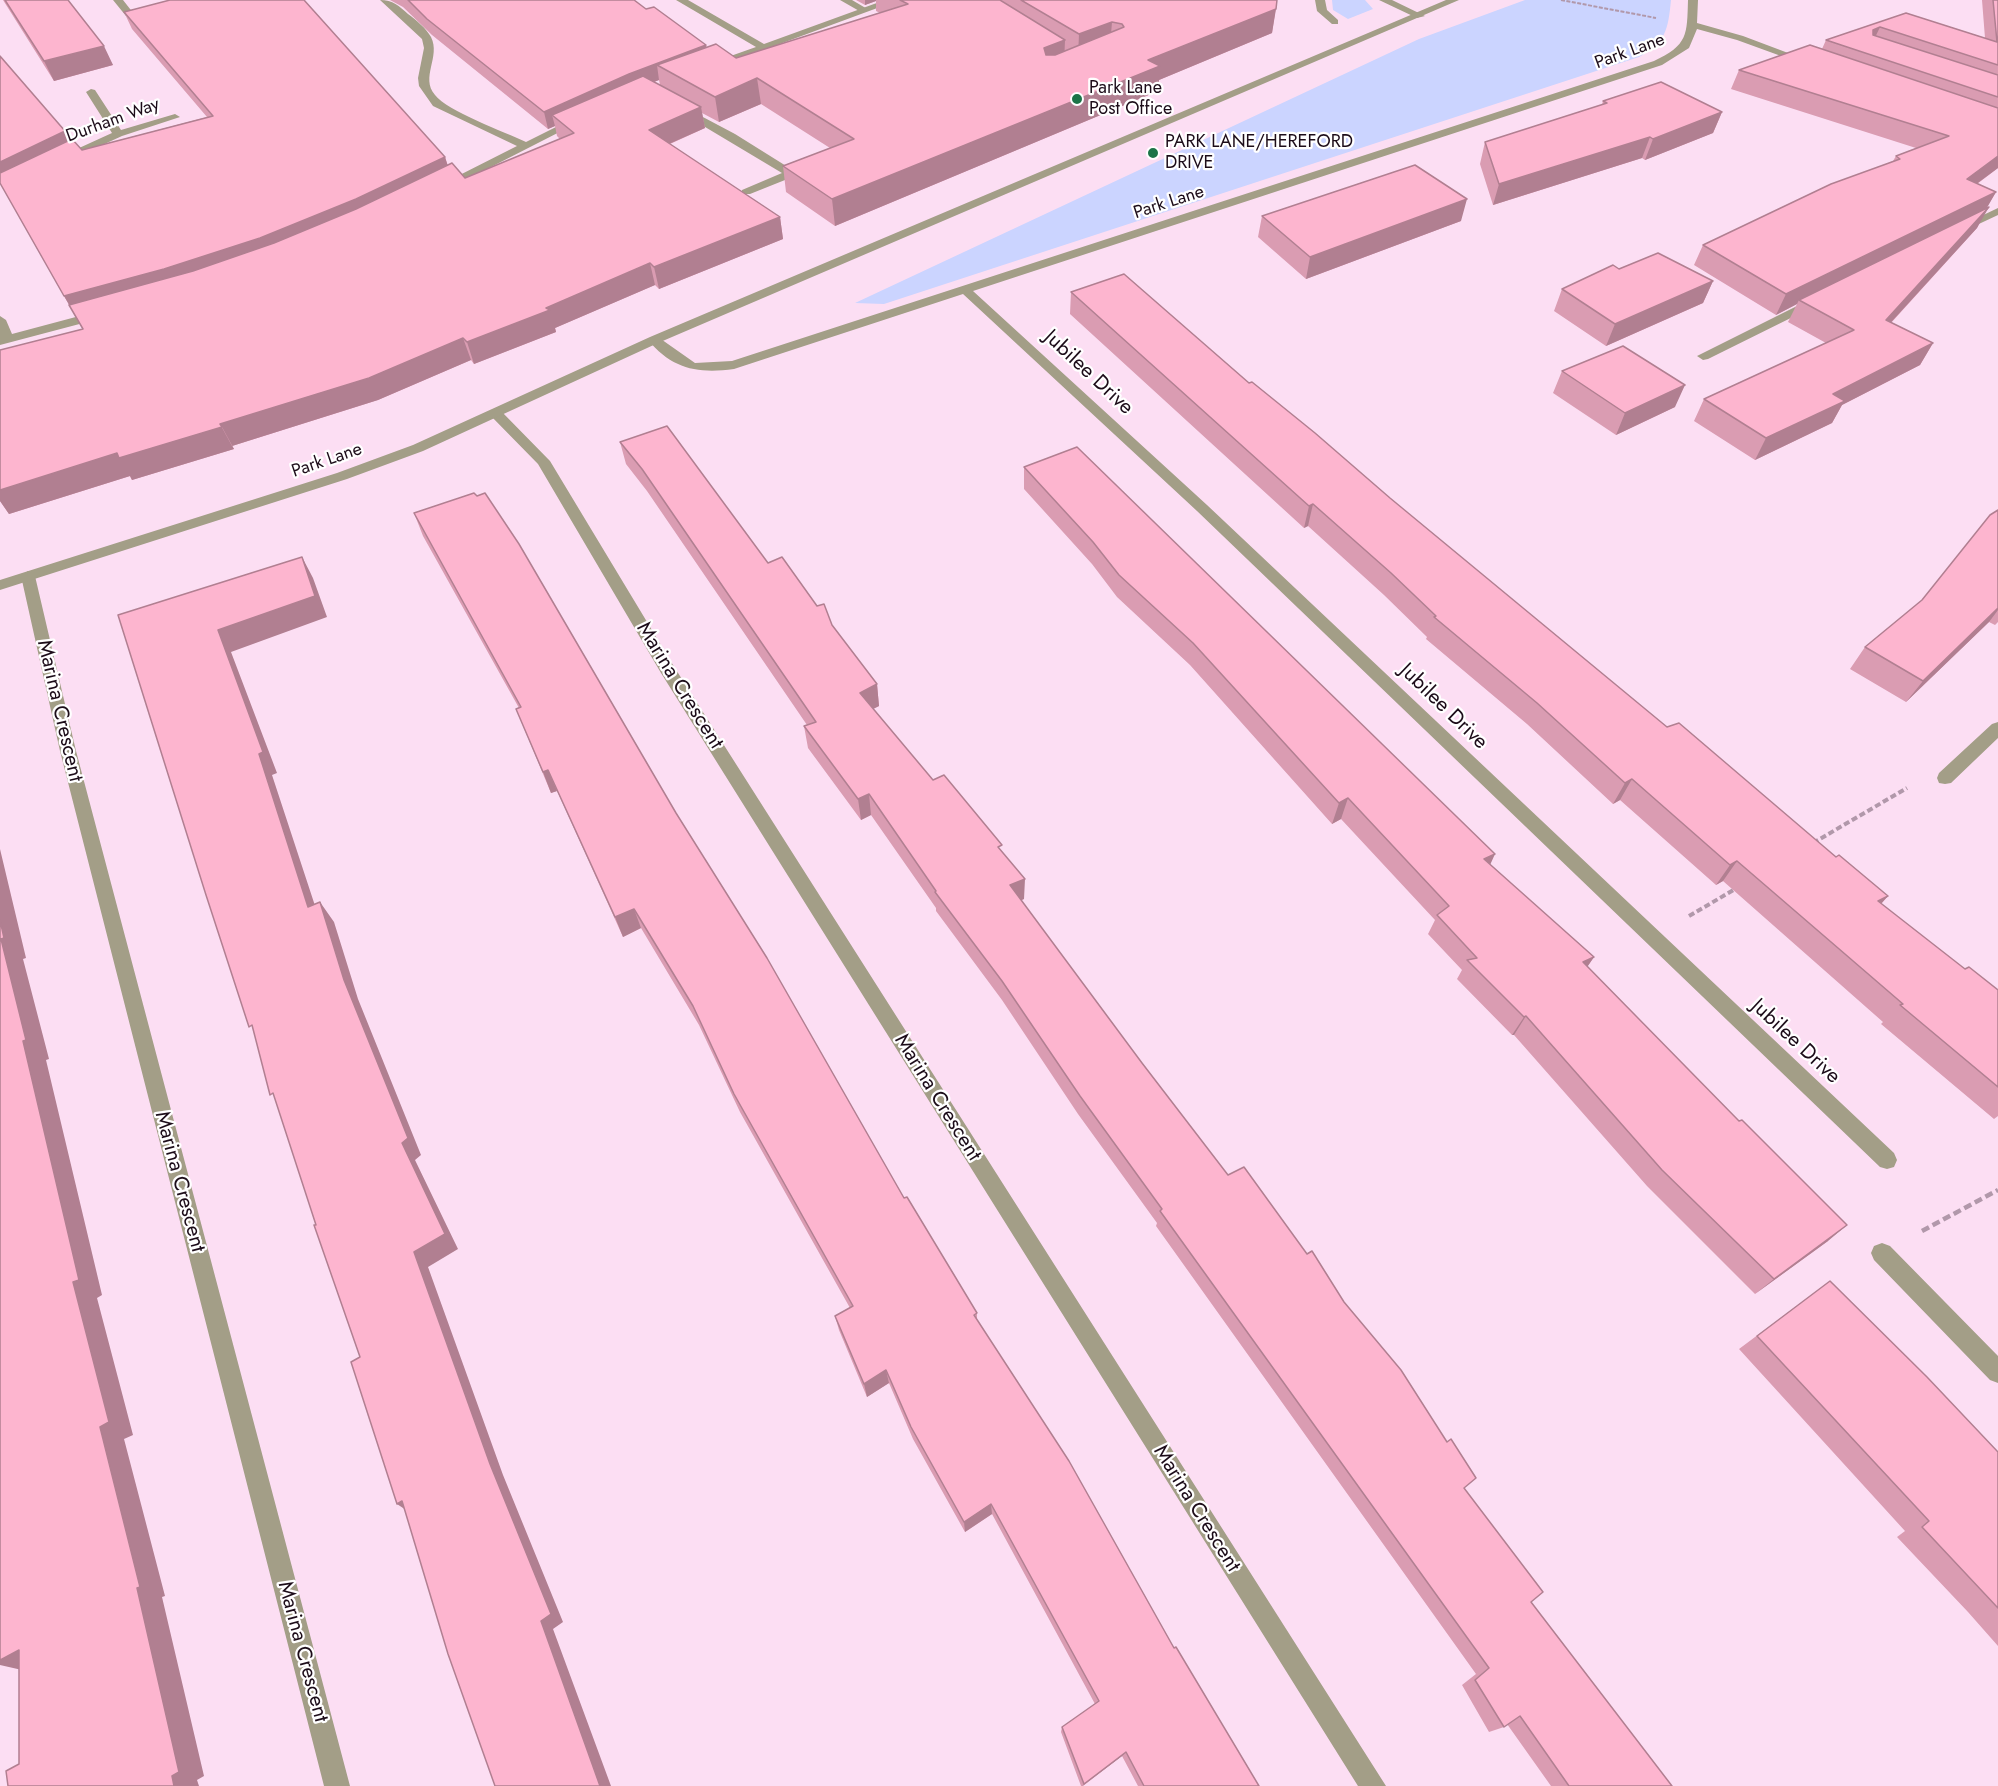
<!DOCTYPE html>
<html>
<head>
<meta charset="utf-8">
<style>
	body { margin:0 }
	canvas { display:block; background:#fcdef3 }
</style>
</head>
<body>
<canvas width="1998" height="1786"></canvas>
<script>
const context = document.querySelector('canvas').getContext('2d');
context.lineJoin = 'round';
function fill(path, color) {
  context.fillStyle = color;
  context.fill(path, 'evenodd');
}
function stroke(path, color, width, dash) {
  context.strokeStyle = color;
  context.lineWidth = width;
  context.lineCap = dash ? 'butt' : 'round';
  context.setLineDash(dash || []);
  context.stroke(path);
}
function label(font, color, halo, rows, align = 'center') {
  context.font = font + ' Jost,sans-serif';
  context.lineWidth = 4.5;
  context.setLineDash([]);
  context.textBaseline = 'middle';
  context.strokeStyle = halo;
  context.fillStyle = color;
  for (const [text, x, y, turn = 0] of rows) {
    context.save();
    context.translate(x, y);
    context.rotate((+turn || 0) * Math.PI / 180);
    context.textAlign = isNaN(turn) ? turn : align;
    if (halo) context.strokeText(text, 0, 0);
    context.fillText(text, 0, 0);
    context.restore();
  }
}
fill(new Path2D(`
	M1332 0H1365L1373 9 1348 19 1333 10Z
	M1525 0H1671C1668 30 1666 42 1639 57L884 304 855 303 1419 39Z`), '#cbd4ff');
stroke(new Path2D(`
	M1561 0 1656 18`), '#b198aa', 2, [4, 1.5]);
stroke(new Path2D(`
	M1813 843 1907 788
	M1689 916 1737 888`), '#b198aa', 4, [6, 3]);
stroke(new Path2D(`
	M1922 1231 1998 1190`), '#b198aa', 4.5, [8, 4]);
fill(new Path2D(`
	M840 0H852L869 10 861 12Z`), '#a39e87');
fill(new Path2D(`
	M113 0H123L134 14 132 16H126Z
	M380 0C393 0 399 6 408 14 416 20 426 28 431 37 441 57 420 77 435 95 447 111 505 132 526 142L574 118H582L583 120 446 190H438V186L517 146 433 106 419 86 418 78 424 48 422 39Z
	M676 0H688L764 44 885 0H899L712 69 708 68V64L756 47Z
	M1315 0H1325L1327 10 1338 20V24H1332L1317 11Z
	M1379 0H1392L1425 16 1417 18Z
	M1688 0H1698L1697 23 1743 36 1812 62 1803 64 1737 40 1697 29 1689 48 1662 65 973 291 1207 505 1894 1153 1897 1160 1894 1167 1887 1169 1880 1167 1197 511 963 294 734 369C698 374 672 369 648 340L654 336 658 337 695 363 732 361 1654 61C1688 45 1687 35 1688 0Z
	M91 89 95 90 121 130 175 114 180 117 122 136 63 163H55V159L112 133 86 92Z
	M684 107 735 134 791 169 799 167 805 170 795 176 750 194H742V190L782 173 680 112 679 110Z
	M1998 208V215L1966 230H1958L1956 228Z
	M1813 298 1817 299 1819 302 1817 305 1708 359 1703 360 1697 356Z
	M102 310 106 311 108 314 106 317 0 345V316L6 320 12 334Z
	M496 410 501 411 550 461 673 665 1386 1786H1358L661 673 538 464 489 414Z
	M28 571 35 576 76 751 350 1786H324L60 751 21 576Z
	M1998 722V738L1951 783 1945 784 1939 783 1937 778 1939 773 1992 724Z
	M1882 1243 1890 1246 1998 1356V1383L1990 1380 1874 1260 1871 1253 1874 1246Z`), '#a39e87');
fill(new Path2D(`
	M1446 0H1459L658 343 423 451 347 479 0 590V580L337 473 413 445 650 337Z`), '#a39e87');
fill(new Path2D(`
	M3 0H68L113 65 54 81Z
	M390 0H634L646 9 707 47 736 58 880 13 876 11V1L865 5 856 0H1277L1272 33 1159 80 1158 91 835 226 786 192 783 166 830 148 761 104 719 122 702 113 705 128 670 144 780 217 783 239 659 289 655 285 555 328 556 332 474 364 471 360 378 400 232 446 234 449 132 480 130 476 9 514 0 501V350L83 329 64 296 65 131 70 140 82 150 207 117 132 29 124 12 445 157 448 166 465 178 560 139 557 136 555 126 548 129 432 35 403 7ZM659 80 660 85 654 82Z
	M1982 0H1998V168L1977 184 1996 192 1986 208 1977 228 1891 323 1933 343 1920 365 1842 405 1832 423 1755 460 1694 421 1704 399 1826 343 1788 322 1797 304 1776 315 1694 265 1703 245 1893 161 1896 156 1916 148 1731 89 1739 70 1822 49 1826 40 1906 13 1985 38Z
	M1603 101 1722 112 1713 133 1645 160 1642 158 1493 205 1480 164 1485 142 1602 105Z
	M1262 216 1461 221 1306 279 1258 237Z
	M1619 269 1713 281 1703 303 1606 346 1554 311 1562 289Z
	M1071 292 1249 383 1667 727 1836 857 1888 896 1881 904 1965 969 1998 990V1116L1994 1119 1881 1024 1883 1022 1723 881 1716 885 1620 800 1613 804 1527 724 1426 639 1427 637 1384 595 1308 526 1304 528 1070 314Z
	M1562 371 1675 407 1616 435 1553 393Z
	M620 442 768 563 817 606 832 625 877 684 879 706 873 709 933 780 1002 852 1024 899 1021 900 1142 1063 1464 1488 1531 1602 1672 1786H1551L1507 1724 1504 1727 1489 1732 1462 1685 1476 1674 1156 1226 1157 1223 1078 1114 1002 1000 936 911V908L871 815 861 820 808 748 804 726 807 725 647 491 626 464Z
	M1024 467 1490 865 1594 957 1587 967 1828 1241 1755 1294 1647 1186 1514 1035H1512L1457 979 1462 970 1428 934 1435 920 1341 819 1332 824 1190 665 1117 597 1092 564 1024 489Z
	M1998 510V622L1995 625 1989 622 1906 702 1850 669 1865 647 1922 600Z
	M414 513 676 813 904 1198 977 1313V1320L1174 1648 1259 1786H1138L1122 1756 1083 1786H1081L1061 1732 1062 1727 1095 1704 992 1514 965 1532 913 1439 889 1383 867 1397 839 1330 835 1316 850 1308 740 1112 699 1025 641 928 623 937 557 791 551 793 516 709 519 708 423 536Z
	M1830 1281 1998 1452V1646L1968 1612 1897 1537 1905 1531 1739 1349Z`), '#da9cb2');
fill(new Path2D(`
	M865 0H876V1L865 5Z
	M1276 9 1272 33 1159 80 1158 91 835 226 832 199 1148 60Z
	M1112 22 1110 47 1078 59 1079 34Z
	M1880 27 1871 46 1873 30Z
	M1065 40 1064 65 1043 73 1044 48Z
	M706 45 709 61 657 65 659 80 632 90 552 115 555 126 548 129 544 112 629 74Z
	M104 46 113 65 54 81 44 61Z
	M757 78 761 104 719 122 715 97Z
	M701 107 705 128 653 151 649 130Z
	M1722 112 1713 133 1645 160 1653 139Z
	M65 131 74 148 0 181V162Z
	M1650 137 1642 158 1493 205 1499 184Z
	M1998 156V168L1956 199 1967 179Z
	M445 157 451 176 174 288 75 315 64 296Z
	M1996 192 1984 213 1799 300 1797 304 1776 315 1786 294Z
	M1467 199 1461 221 1306 279 1310 257Z
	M1989 207 1977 228 1873 342 1886 320Z
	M780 217 783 239 659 289 654 267Z
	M650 263 655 285 555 328 556 332 474 364 467 342Z
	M1713 281 1703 303 1606 346 1615 324Z
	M463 338 471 360 378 400 232 446 220 424Z
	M1933 343 1920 365 1842 405 1832 423 1755 460 1766 438 1833 394Z
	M1685 385 1675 407 1616 435 1625 413Z
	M222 427 234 449 132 480 130 476 9 514 0 501V490L117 453Z
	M1313 504 1308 526 1304 528 1309 506Z
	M302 557 313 578 327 617 231 652 277 773 272 775 322 927 308 907 218 630Z
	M1998 608V610L1989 622 1906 702 1923 681Z
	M877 684 879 706 863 714 860 693Z
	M548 770 557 791 551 793 543 772Z
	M1632 779 1620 800 1613 804 1625 783Z
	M869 794 871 815 861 820 858 799Z
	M1348 798 1341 819 1332 824 1339 803Z
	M0 849 26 958 23 959 49 1059 46 1060 102 1295 97 1298 133 1435 124 1439 165 1596 162 1597 204 1776 197 1780 199 1786H174L100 1427 73 1282 23 1041 1 939 0 920Z
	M1495 854 1486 874 1484 859Z
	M1737 861 1723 881 1716 885 1730 865Z
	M1025 879 1024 899 1010 905V885Z
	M1888 896 1870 916 1878 901Z
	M320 902 334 922 358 999 421 1155 415 1160 458 1249 428 1267 503 1475 563 1622 553 1629 611 1786H600L541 1621 490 1464 414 1252 344 980Z
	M634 909 641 928 623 937 615 917Z
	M1594 957 1581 976 1583 962Z
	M1526 1016 1514 1035H1512L1524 1017Z
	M1847 1225 1828 1241 1755 1294 1774 1279Z
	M886 1370 889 1383 867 1397 864 1384Z
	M402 1501 412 1514 397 1504Z
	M991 1504 992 1514 965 1532 964 1522Z
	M19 1650 22 1670 0 1665V1660Z
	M1126 1752 1122 1756 1082 1786 1084 1784Z`), '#b17f91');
const building = new Path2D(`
	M5 0H68L104 46 44 61Z
	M170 0H304L445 157 356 199 260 238 164 269 64 296 0 183V173L72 139 82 150 213 116 124 12Z
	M408 0H634L646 9 654 7 706 45 629 74 544 112 427 19Z
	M900 0H1000L1065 40 1044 48 1046 55H1055L1124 27 1122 24 1112 22 1079 34 1021 0H1277L1276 9 1148 60 1160 66 832 199 783 166 854 139 757 78 715 97 657 65 716 44 736 58 908 4Z
	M1993 0H1998V65L1880 27 1873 30V35L1998 75V97L1826 40 1906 13 1997 42Z
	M1810 45 1998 108V156L1967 179 1996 192 1786 294 1703 245 1831 184 1900 159 1896 156 1949 136 1739 70Z
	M0 56 65 131 0 162Z
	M643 76 701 107 649 130 780 217 654 267 650 263 546 308 550 310 467 342 463 338 369 378 220 424 222 427 119 458 117 453 0 490V350L83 329 69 305 193 271 274 243 356 209 452 163 465 178 574 133 552 115Z
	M1661 82 1722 112 1653 139 1650 137 1499 184 1485 142 1607 103 1603 101Z
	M1415 165 1467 199 1310 257 1262 216Z
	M1989 207 1886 320 1933 343 1833 394 1845 401 1766 438 1704 399 1854 330 1799 300Z
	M1658 253 1713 281 1615 324 1562 289 1613 265 1619 269Z
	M1124 274 1249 383 1252 382 1315 433 1390 498 1667 727 1679 723 1836 857 1839 855 1888 896 1878 901 1965 969 1969 967 1998 990V1087L1900 1005 1903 1004 1737 861 1730 865 1632 779 1625 783 1537 703 1434 617 1436 616 1391 573 1313 504 1309 506 1071 292Z
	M1623 346 1685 385 1625 413 1562 371Z
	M667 426 768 563 782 557 817 606 824 604 832 625 877 684 860 693 933 780 944 775 1002 845 998 847 1025 879 1010 885 1142 1063 1228 1175 1244 1167 1307 1254 1312 1251 1344 1302 1401 1370 1447 1442 1451 1439 1476 1478 1464 1488 1543 1592 1531 1602 1672 1786H1569L1520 1716 1504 1727 1475 1680 1489 1668 1160 1211 1162 1209 1080 1096 1002 981 935 892 936 891 869 794 858 799 804 726 816 722 642 469 620 442Z
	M1077 447 1495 854 1484 859 1594 957 1583 962 1739 1121 1742 1120 1847 1225 1774 1279 1662 1170 1526 1016 1524 1017 1467 960 1477 958 1437 915 1449 906 1348 798 1339 803 1193 643 1119 575 1093 542 1024 467Z
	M474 493 477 496 485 493 519 544 676 813 767 958 904 1198 907 1197 977 1313 974 1315 1069 1461 1174 1648 1176 1647 1259 1786H1144L1126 1752 1084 1784 1062 1727 1099 1701 991 1504 964 1522 911 1427 886 1370 864 1384 835 1316 853 1306 734 1094 693 1006 634 909 615 917 548 770 543 772 516 709 521 707 414 513Z
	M1998 510V608L1923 681 1865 647 1922 600 1990 515Z
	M302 557 315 596 218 630 263 752 259 754 308 907 320 902 344 980 408 1138 402 1143 445 1234 414 1252 490 1464 551 1614 541 1621 600 1786H495L448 1654 402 1501 397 1504 351 1362 360 1357 314 1225H316L273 1093 270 1095 252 1025 249 1027 206 895 118 615Z
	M0 920 4 938 1 939 26 1040 23 1041 79 1280 73 1282 109 1422 100 1427 140 1587 137 1588 179 1772 172 1776 174 1786H8L6 1771 19 1764V1650L0 1660Z
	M1830 1281 1927 1377 1998 1452V1608L1922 1527 1929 1521 1757 1336Z`);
fill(building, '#fdb5cf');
stroke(building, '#b17f91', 1.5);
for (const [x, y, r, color] of [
	[1077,99,6,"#1c7448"],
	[1153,153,6,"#1c7448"]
]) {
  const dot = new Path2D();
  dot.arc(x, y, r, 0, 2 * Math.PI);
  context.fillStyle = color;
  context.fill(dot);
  stroke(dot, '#fff', 2);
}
label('18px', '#1c0c19', '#fff', [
	["Park Lane",1630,52,-20],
	["Durham Way",113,121,-20],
	["Park Lane",1169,203,-18],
	["Park Lane",327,461,-19]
]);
label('18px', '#1c0c19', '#fff', [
	["Park Lane",1089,89],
	["Post Office",1089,110],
	["PARK LANE/HEREFORD",1165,143],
	["DRIVE",1165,164]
], 'left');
label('21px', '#1c0c19', '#fff', [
	["Jubilee Drive",1088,373,43],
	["Marina Crescent",679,686,58],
	["Jubilee Drive",1443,707,44],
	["Marina Crescent",59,711,77],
	["Jubilee Drive",1795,1042,43],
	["Marina Crescent",937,1098,58],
	["Marina Crescent",179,1182,75],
	["Marina Crescent",1196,1509,58],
	["Marina Crescent",302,1652,75]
]);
</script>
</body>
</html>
